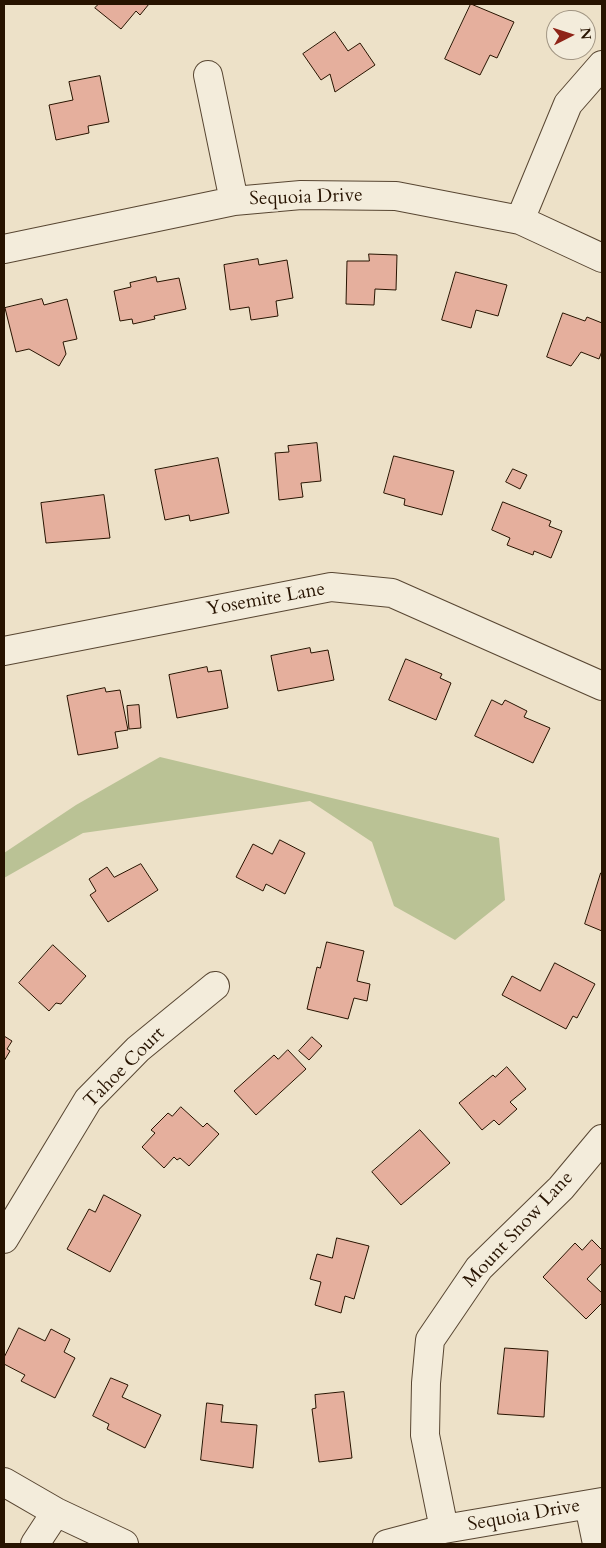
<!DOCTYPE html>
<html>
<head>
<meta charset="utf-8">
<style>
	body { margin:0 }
	#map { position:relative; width:606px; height:1548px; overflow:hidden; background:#ede1c8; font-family:Cardo,serif }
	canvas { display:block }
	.frame { position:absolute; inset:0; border:5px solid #271300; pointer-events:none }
	.north { position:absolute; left:546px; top:10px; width:50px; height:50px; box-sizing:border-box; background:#f3ecdb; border:1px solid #a19583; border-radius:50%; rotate:85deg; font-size:14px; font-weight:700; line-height:20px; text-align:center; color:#271300 }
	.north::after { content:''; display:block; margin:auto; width:18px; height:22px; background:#8f2418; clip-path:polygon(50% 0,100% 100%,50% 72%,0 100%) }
</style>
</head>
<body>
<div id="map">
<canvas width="606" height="1548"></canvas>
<div class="frame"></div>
<div class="north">N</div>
</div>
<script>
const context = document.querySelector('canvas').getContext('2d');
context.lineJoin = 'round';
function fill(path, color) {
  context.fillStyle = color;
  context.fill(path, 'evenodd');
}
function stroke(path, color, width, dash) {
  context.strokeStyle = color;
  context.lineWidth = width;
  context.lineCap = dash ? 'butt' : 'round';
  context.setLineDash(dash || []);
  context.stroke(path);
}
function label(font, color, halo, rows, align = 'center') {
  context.font = font + ' Cardo,serif';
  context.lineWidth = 4;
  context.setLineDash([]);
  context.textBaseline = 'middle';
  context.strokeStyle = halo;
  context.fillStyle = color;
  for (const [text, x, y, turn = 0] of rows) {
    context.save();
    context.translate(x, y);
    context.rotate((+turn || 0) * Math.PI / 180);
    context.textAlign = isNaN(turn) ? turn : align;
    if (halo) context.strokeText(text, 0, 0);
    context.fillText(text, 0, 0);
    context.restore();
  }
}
fill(new Path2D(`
	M160 757 499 838 505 900 455 940 394 906 372 842 310 801 83 833 4 878V853L76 805Z`), '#bac295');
const building = new Path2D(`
	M99 4H149L140 15 136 11 121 29 95 8Z
	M471 4 514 22 497 58 490 55 480 75 445 59Z
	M335 32 348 51 360 43 375 65 335 92 330 74 321 80 303 54Z
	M100 76 109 122 88 126 89 133 56 140 49 105 73 100 69 82Z
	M369 254 397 255 396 290 375 289 374 305 346 304 347 261H369Z
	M258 259 259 265 287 260 293 298 276 301 278 316 251 320 249 307 230 310 224 265Z
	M456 272 507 285 498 316 476 310 471 328 442 320Z
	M156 277 157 282 179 278 186 309 154 316 155 319 133 324 132 319 120 321 114 291 131 287 130 283Z
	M42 299 44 305 67 299 77 339 63 342 66 354 59 366 29 349 16 352 5 308Z
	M563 313 585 321 587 317 602 323V351L599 359 581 352 571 366 547 357Z
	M317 443 321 481 301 483 303 497 279 500 275 453 289 452 288 446Z
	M394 456 454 471 442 515 404 505 405 499 384 493Z
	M218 458 229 513 190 521 189 515 165 520 155 470Z
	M513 469 527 475 520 489 506 482Z
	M104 495 110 538 46 543 41 503Z
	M503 502 551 521 549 526 562 531 551 558 534 551 533 555 507 545 510 538 492 530Z
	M310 648 311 653 328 650 334 680 278 691 271 656Z
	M406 659 442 674 440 678 451 683 436 720 389 700Z
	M207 667 208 672 221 670 228 708 177 718 169 675Z
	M105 688 106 692 120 690 128 730 115 732 118 748 78 755 67 696Z
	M492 700 502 705 505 700 527 711 524 717 550 728 533 763 475 736Z
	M139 705 141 728 129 729 127 706Z
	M280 840 305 853 285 894 266 884 263 891 236 877 253 844 272 854Z
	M141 864 158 890 108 922 90 895 96 891 89 879 107 867 114 877Z
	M601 873H602V931L585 924Z
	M327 942 364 951 357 981 370 984 367 1001 354 998 348 1019 307 1009 317 967 320 968Z
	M53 945 86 976 61 1004 56 1003 49 1011 19 983Z
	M555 963 595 984 577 1018 573 1016 566 1029 502 995 512 976 540 991Z
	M4 1036 12 1041 7 1049 10 1051 4 1061Z
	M312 1037 322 1046 309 1060 299 1051Z
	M288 1050 306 1069 256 1115 234 1091 274 1055 278 1059Z
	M507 1067 526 1089 510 1102 517 1109 499 1125 494 1120 482 1130 459 1103 493 1075 495 1077Z
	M181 1107 203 1127 207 1123 219 1134 189 1166 180 1158 177 1160 174 1157 164 1168 142 1147 155 1133 151 1130 168 1113 172 1116Z
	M420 1130 450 1163 401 1205 372 1172Z
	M104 1195 141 1215 110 1272 67 1249 89 1209 95 1212Z
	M337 1238 369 1246 354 1299 345 1296 341 1313 315 1305 321 1282 310 1279 317 1254 332 1258Z
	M592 1240 602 1250V1263L587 1279 602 1293V1303L586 1319 543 1277 575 1243 582 1250Z
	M19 1328 45 1341 51 1329 70 1339 64 1352 75 1358 55 1398 21 1381 25 1375 4 1364V1358Z
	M505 1348 548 1351 544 1417 498 1414Z
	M111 1378 128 1385 122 1397 161 1415 145 1448 107 1429 109 1424 93 1416Z
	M344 1392 352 1458 319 1462 312 1409 316 1408 315 1395Z
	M207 1403 223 1405 221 1422 257 1425 253 1468 201 1460Z`);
fill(building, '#e5af9d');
stroke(building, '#271300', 1);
const minor = new Path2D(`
	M208 75 234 201
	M520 220 568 104 602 65
	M4 249 234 201 301 195 396 196 520 220 602 258
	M4 651 331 587 392 593 602 686
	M4 1239 88 1100 138 1049 215 986
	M4 1482 56 1512 124 1544
	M589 1505 597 1544
	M444 1529 425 1435 426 1383 430 1340 479 1268 561 1188 602 1139
	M35 1544 56 1512
	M387 1544 444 1529 602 1502`);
stroke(minor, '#584632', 30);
stroke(minor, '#f3ecdb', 28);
label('19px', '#271300', '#f3ecdb', [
	["Sequoia Drive",306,198,-2],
	["Yosemite Lane",266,600,-10],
	["Tahoe Court",125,1068,-45],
	["Mount Snow Lane",519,1230,-47],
	["Sequoia Drive",524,1516,-10]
]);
</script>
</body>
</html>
